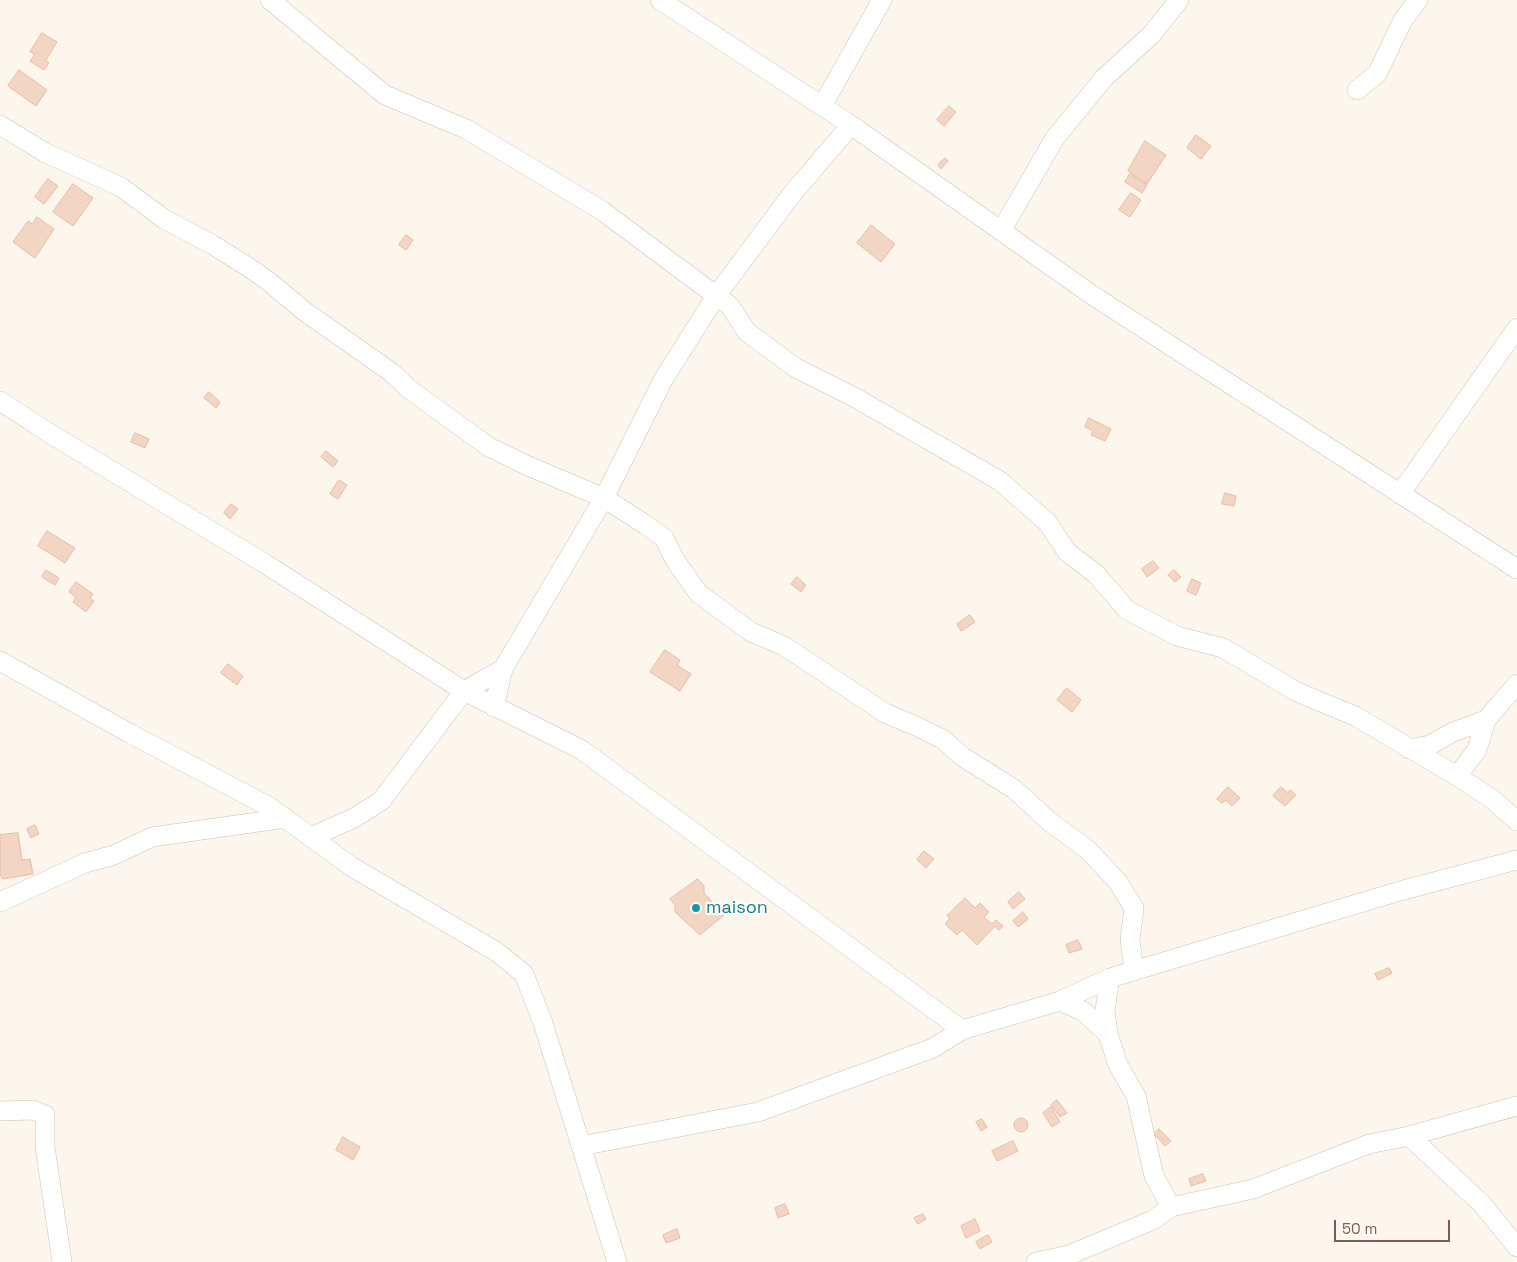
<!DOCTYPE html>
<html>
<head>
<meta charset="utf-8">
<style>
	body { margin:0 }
	#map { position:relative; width:1517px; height:1262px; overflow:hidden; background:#fdf6ec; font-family:"Space Grotesk",sans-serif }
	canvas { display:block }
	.scale { position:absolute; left:1334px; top:1220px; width:116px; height:22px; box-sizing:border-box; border:2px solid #7a5c4d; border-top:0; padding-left:6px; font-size:15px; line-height:18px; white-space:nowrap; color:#7a5c4d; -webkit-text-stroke:4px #fffaf3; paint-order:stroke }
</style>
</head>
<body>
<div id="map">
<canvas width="1517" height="1262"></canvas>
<div class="scale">50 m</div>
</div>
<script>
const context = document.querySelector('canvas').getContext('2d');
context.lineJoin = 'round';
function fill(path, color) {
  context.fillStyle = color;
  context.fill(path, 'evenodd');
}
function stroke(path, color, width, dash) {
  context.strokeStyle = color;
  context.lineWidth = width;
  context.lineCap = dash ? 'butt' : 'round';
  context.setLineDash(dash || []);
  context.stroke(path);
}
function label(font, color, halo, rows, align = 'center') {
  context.font = font + ' "Space Grotesk",sans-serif';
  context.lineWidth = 4.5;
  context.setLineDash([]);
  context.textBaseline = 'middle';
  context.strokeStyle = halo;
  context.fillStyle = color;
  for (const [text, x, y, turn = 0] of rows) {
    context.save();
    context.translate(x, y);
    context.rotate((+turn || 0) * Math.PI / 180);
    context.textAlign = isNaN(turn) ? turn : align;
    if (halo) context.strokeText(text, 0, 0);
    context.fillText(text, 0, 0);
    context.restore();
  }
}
const building = new Path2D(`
	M42 33 57 42 46 60 49 63 44 70 30 61 35 54 30 52Z
	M19 70 47 90 36 106 8 86Z
	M949 106 956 112 944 126 937 120Z
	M1196 135 1211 146 1201 159 1187 148Z
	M1145 141 1166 155 1147 184 1128 171Z
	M945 158 948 161 941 169 938 165Z
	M1130 174 1147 185 1142 193 1125 182Z
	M48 179 58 186 44 204 35 197Z
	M73 184 93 198 73 226 53 212Z
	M1131 193 1141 200 1130 217 1119 210Z
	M37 217 54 229 35 258 13 242 28 221 32 224Z
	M871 225 895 244 881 262 857 243Z
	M406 235 413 240 406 250 399 245Z
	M209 392 220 402 216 408 204 398Z
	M1089 418 1111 429 1105 441 1091 435 1093 431 1085 427Z
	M135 433 149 439 145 448 131 442Z
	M326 451 338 461 333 467 321 457Z
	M339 480 347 485 338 499 330 494Z
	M1225 493 1236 496 1234 506 1222 504Z
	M231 504 238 509 230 519 224 513Z
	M47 531 75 548 65 563 38 546Z
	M1153 561 1159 568 1147 577 1142 569Z
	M46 570 59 578 55 585 42 577Z
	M1174 570 1181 577 1175 582 1168 575Z
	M797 577 806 585 801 592 791 584Z
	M1192 579 1201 583 1196 595 1187 591Z
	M76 582 93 594 90 598 94 601 86 612 73 602 76 597 69 592Z
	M970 615 975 622 961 631 957 624Z
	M665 650 680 660 677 665 691 674 680 691 650 672Z
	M228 664 243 676 237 685 221 673Z
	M1067 688 1081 700 1072 712 1057 700Z
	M1228 787 1240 798 1232 806 1226 800 1222 803 1217 799Z
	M1281 787 1288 793 1290 790 1296 795 1285 806 1273 796Z
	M35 825 39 834 31 838 27 829Z
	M18 833 22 860 30 859 33 874 3 879 0 875V835Z
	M924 851 934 859 926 868 917 860Z
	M698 879 704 886V893L724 915 700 935 675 912V905L670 899Z
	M1019 892 1025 899 1013 909 1008 902Z
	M965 898 975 908 980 903 989 912 984 917 992 924 996 920 1003 926 999 930 995 926 977 945 962 930 957 935 945 924 950 918 947 916Z
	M1023 912 1028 919 1018 927 1013 921Z
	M1078 940 1082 949 1069 953 1066 945Z
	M1389 968 1392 973 1378 980 1375 974Z
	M1057 1100 1067 1113 1060 1117 1051 1105Z
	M1051 1107 1060 1122 1052 1127 1043 1113Z
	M1014 1125a7 7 0 1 1 14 0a7 7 0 1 1-14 0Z
	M982 1119 987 1127 981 1131 976 1122Z
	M1159 1129 1171 1141 1165 1146 1154 1134Z
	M343 1137 360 1147 353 1160 336 1150Z
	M1013 1141 1018 1151 997 1161 992 1151Z
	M1203 1174 1206 1181 1191 1186 1189 1179Z
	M785 1204 789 1214 778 1218 775 1208Z
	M923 1214 926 1219 918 1224 914 1218Z
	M975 1219 980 1231 966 1238 961 1226Z
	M677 1229 680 1238 666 1243 663 1235Z
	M988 1235 992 1242 980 1249 976 1242Z`);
fill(building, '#f3d5c3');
stroke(building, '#e6bba3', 1);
const minor = new Path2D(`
	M270 0 385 95 466 129 601 210 730 306 747 332 796 368 854 397 1000 481 1048 523 1067 552 1096 574 1127 610 1177 636 1223 648 1297 692 1355 716 1457 776 1492 799 1517 821
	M660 0 851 125 1092 295 1517 569
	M1357 90 1377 74 1403 20 1418 0
	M822 106 882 0
	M0 125 44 152 121 187 164 219 213 245 245 265 267 280 304 311 391 372 409 389 489 447 526 465 604 498 646 525 664 538 675 560 698 593 751 632 784 646 885 713 918 727 942 739 963 757 1014 789 1050 822 1088 850 1118 882 1134 908 1130 940 1134 971
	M1001 231 1055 138 1104 78 1151 35 1179 0
	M0 401 49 433 264 563 464 691 582 750 962 1030
	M1400 494 1517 328
	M0 661 129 733 268 806 352 867 497 952 524 974 543 1023 617 1262
	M494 707 503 669
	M1409 749 1430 745 1453 732 1486 720 1517 684
	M1457 776 1477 750 1486 720
	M311 837 354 818 381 801 464 691 503 669 604 498 663 380 716 296 792 194 851 125
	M0 902 85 863 114 855 152 837 286 818
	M1110 978 1105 1010 1108 1034 1118 1065 1136 1096 1154 1176 1171 1207
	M1060 1001 1083 1011 1108 1034
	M0 1111 33 1110 45 1115V1147L62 1262
	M1409 1136 1482 1204 1517 1247
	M581 1146 758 1112 933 1048 962 1030 1060 1001 1110 978 1400 891 1517 860
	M1036 1262 1069 1255 1153 1220 1171 1207 1253 1189 1369 1144 1409 1136 1517 1106`);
stroke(minor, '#d1beb0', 20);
stroke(minor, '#fff', 19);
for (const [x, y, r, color] of [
	[696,908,5,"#0f9aa8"]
]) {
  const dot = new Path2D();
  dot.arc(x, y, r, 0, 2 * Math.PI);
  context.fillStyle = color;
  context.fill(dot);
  stroke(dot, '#fffaf3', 2);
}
label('18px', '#0d838f', '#fffaf3', [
	["maison",706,908]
], 'left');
</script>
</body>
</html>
